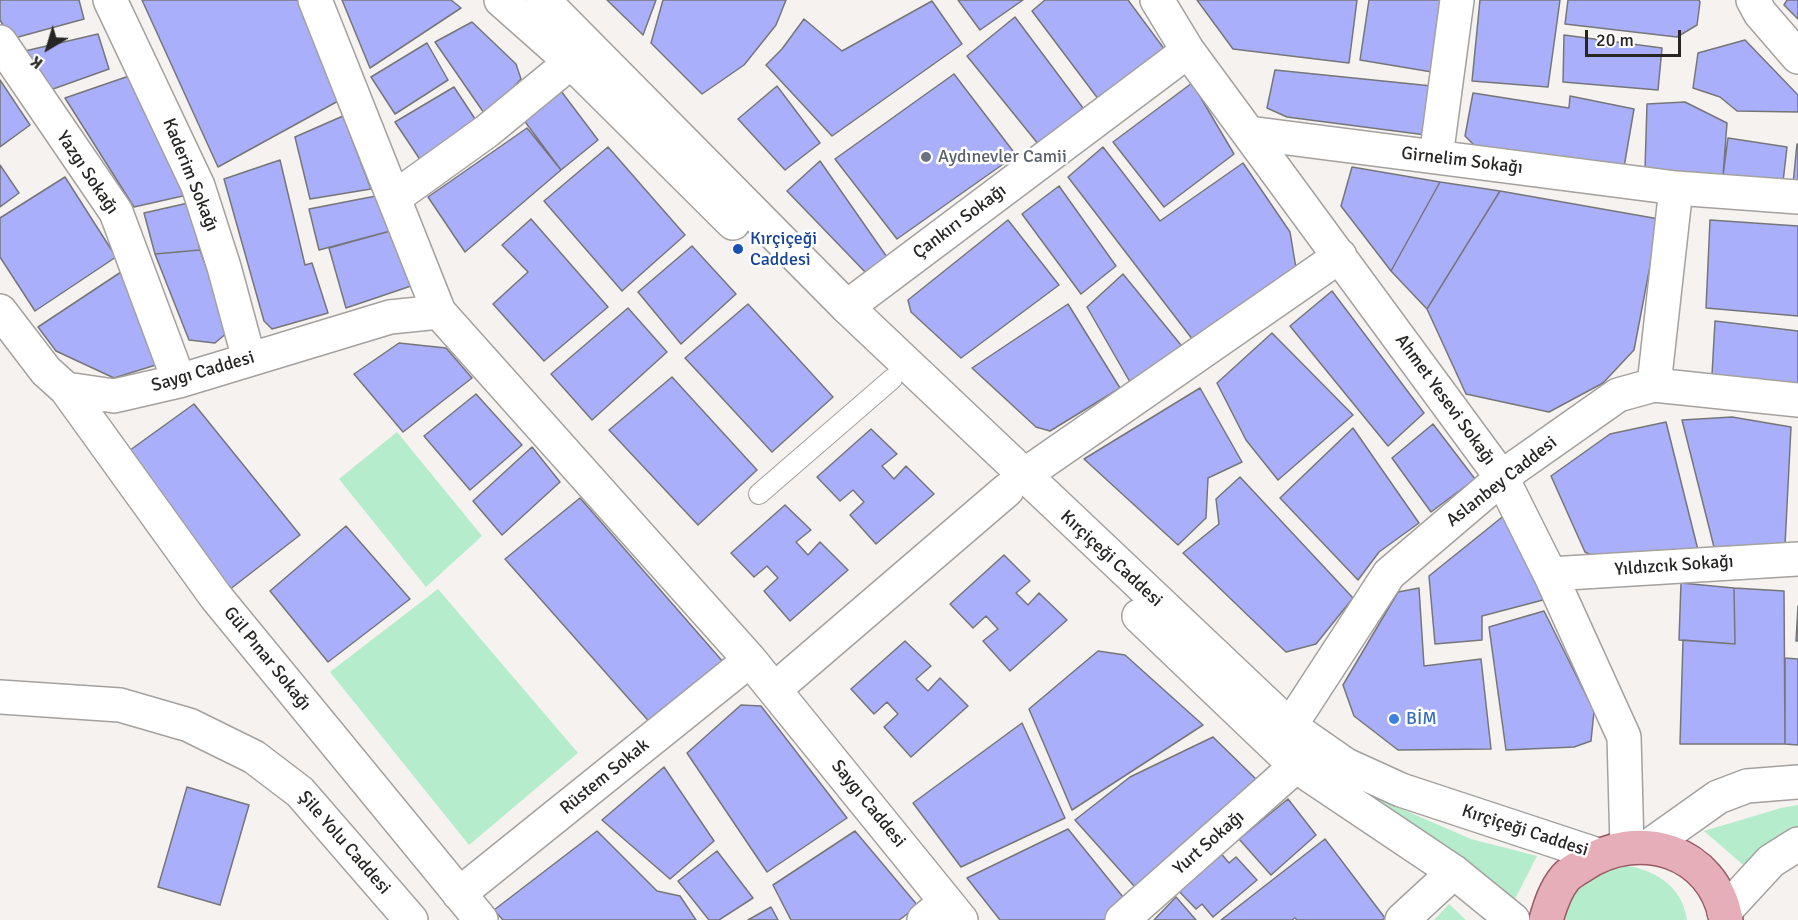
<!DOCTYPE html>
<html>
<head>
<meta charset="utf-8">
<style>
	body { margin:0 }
	#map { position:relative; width:1798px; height:920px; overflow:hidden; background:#f5f2ef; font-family:Signika,sans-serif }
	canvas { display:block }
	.north { position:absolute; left:18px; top:18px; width:60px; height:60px; -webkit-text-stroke:4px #fff; paint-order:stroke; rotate:218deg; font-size:16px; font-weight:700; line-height:24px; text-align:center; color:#272625 }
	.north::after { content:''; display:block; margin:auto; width:21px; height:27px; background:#272625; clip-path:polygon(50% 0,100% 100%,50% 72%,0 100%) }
	.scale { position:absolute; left:1585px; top:30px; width:96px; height:27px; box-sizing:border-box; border:3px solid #272625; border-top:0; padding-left:8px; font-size:18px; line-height:21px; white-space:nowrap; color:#272625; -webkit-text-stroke:4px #fff; paint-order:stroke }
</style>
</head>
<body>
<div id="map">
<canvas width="1798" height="920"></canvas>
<div class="north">K</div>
<div class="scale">20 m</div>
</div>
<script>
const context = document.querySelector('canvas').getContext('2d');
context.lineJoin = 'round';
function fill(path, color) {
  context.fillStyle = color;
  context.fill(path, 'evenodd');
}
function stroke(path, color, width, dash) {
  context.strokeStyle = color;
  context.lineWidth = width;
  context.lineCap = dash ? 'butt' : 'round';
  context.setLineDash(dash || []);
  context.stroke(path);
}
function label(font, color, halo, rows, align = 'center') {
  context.font = font + ' Signika,sans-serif';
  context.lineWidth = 5;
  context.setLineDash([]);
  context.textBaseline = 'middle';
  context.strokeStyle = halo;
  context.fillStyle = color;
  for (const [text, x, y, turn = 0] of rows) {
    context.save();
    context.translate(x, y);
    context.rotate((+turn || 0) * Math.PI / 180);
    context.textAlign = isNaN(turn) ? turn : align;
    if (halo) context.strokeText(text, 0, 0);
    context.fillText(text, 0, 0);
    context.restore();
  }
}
fill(new Path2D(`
	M397 432 482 536 426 587 339 479Z
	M438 589 578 753 469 845 330 672Z
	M1376 798 1471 839 1537 856 1514 901Z
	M1798 805V830L1749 870 1704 831 1781 808Z
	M1619 865C1652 868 1682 884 1687 920H1559L1581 879Z
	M1449 904 1466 920H1434Z`), '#b5eccc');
const building = new Path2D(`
	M0 0H79L84 19 11 39 0 20Z
	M142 0H298L340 100 218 167Z
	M342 0H451L461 8 370 68Z
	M607 0H656L643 35Z
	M663 0H786L776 25 744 65 702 94 651 43Z
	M958 0H1023L980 30Z
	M1045 0H1128L1165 50 1099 100 1032 11Z
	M1197 0H1357L1349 63 1233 49Z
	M1369 0H1441L1432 72 1360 60Z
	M1480 0H1560L1548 87 1472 81Z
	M1568 0H1699L1700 2 1697 25 1677 37 1565 24Z
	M1787 0H1798V19L1784 5Z
	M932 1 962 44 832 136 766 65 782 49 804 19 842 51Z
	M1015 17 1083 108 1039 145 967 56Z
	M472 22 516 64 521 79 499 103 484 113 435 42Z
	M98 34 109 69 39 94 25 51Z
	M1564 35 1662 48 1658 90 1563 82Z
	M1745 40 1798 95V112L1737 111 1720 97 1693 88 1698 53Z
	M427 43 448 80 395 114 371 77Z
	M1275 70 1432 86 1426 135 1287 117 1267 108Z
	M954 74 1016 155 897 239 835 159Z
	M129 76 187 195 134 207 65 98Z
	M0 80 30 125 0 147Z
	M1192 83 1234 154 1164 207 1113 142Z
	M777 86 820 143 785 170 738 119Z
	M454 87 481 128 425 167 395 122Z
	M561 91 598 140 561 170 523 119Z
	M1473 93 1569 108 1570 96 1634 109 1623 173 1475 146 1465 136Z
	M1685 102 1727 123 1723 176 1645 169 1647 104Z
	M343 116 371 189 310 199 295 137Z
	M527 128 561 170 465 252 428 197Z
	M1728 138 1787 147 1783 182 1723 176Z
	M1797 144H1798V184H1793Z
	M608 147 685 235 622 291 544 201Z
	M1103 147 1160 221 1243 163 1290 232 1296 268 1193 340 1068 177Z
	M280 160 305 265 312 263 328 313 272 329 264 321 224 179Z
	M820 161 889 260 868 275 787 191Z
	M0 165 19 193 0 207Z
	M1352 167 1440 182 1391 271 1341 206Z
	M65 177 116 257 35 311 0 257V218Z
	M1440 182 1500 191 1427 309 1391 271Z
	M1059 186 1116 266 1081 294 1022 214Z
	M1500 191 1659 219 1634 350 1603 383 1549 412 1466 394 1427 309Z
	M376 196 394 230 319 250 309 209Z
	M188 203 200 250 155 254 144 213Z
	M531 219 608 307 544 361 493 304 528 272 502 245Z
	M1008 220 1059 285 961 358 911 312 908 300Z
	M1710 220 1798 226V316L1706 308Z
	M394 230 411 286 346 308 329 248Z
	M692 246 736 294 681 344 638 292Z
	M200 250 229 331 215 343 189 340 155 254Z
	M121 272 159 364 114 378 56 351 38 327Z
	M1123 274 1185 350 1130 382 1087 307Z
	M1332 291 1424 413 1388 446 1290 326Z
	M748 304 833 397 772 452 685 358Z
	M1068 304 1120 388 1050 431 1036 427 972 368Z
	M628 308 667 352 592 420 551 374Z
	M1715 321 1798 331V386L1712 375Z
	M1272 333 1353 415 1278 480 1246 440 1217 383Z
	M399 343 446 348 472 378 403 432 354 374Z
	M672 377 757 470 698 525 609 430Z
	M1200 388 1242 462 1208 478 1206 518 1178 545 1084 459Z
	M476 394 522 445 470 490 424 436Z
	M194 404 300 535 229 590 126 453Z
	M1732 417 1791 427 1785 545 1714 547 1682 420Z
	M1666 422 1698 550 1601 560 1585 552 1551 476 1610 434Z
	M1433 424 1475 479 1431 512 1392 458Z
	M1353 428 1419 523 1379 552 1358 580 1280 498Z
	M871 429 897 454 882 466 894 479 906 466 934 494 876 544 850 515 864 502 853 490 840 501 817 477Z
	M532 447 560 482 502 535 473 501Z
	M1240 477 1353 598 1316 644 1286 652 1183 553 1219 524 1216 499Z
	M580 498 724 663 653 726 505 559Z
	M785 505 811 530 796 542 808 555 820 542 848 570 790 621 764 591 778 578 767 566 754 577 731 553Z
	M1506 514 1543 600 1482 616V640L1435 644 1429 576Z
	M346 526 410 599 328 662 270 591Z
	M1004 555 1030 581 1016 593 1028 605 1039 593 1067 620 1010 671 983 641 998 629 986 616 973 628 950 604Z
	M1681 583 1734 588 1735 644 1679 640Z
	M1419 588 1424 666 1481 659 1491 749 1398 750 1354 716 1343 685 1398 592Z
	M1734 588 1784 591 1785 744H1680L1683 640 1735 644Z
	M1798 606V641H1796Z
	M1544 611 1594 711 1591 741 1574 747 1506 750 1489 627Z
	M905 641 931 666 916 679 928 691 940 678 968 706 911 757 884 727 898 714 887 702 874 714 851 689Z
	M1098 651 1125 655 1203 725 1072 810 1029 709Z
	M1785 658 1798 659V745L1785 744Z
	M741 705 761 706 847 818 767 872 687 753Z
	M1022 723 1065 818 961 867 913 803Z
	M1213 737 1260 783 1135 887 1075 820 1130 777Z
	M664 767 714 841 670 879 602 820Z
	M187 787 249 805 220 905 158 887Z
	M1288 799 1316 835 1271 875 1239 839Z
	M1068 829 1127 902 1105 920H1000L967 878Z
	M597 831 657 891 680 896 696 920H503L494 910Z
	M855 831 918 906 899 920H791L773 885Z
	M1325 839 1385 918 1382 920H1297L1295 918 1292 920H1221Z
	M717 851 753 898 719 920H709L678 881Z
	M1219 851 1229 863 1236 857 1257 880 1213 917 1202 904 1196 909 1175 887Z
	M1176 897 1196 920H1154Z
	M771 907 778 920H748Z`);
fill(building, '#aaaffb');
stroke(building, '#76767a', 1.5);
const lane = new Path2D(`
	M759 494 892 379`);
const street = new Path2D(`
	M110 0 198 186 224 267 249 359
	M315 0 439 312 750 660 961 920
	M1157 0 1188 51 1502 478 1550 574 1624 737 1627 846
	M1753 0 1760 13 1798 57
	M0 42 116 212 179 381
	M1249 133 1676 188
	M1436 157 1457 0
	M394 198 487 131 571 62
	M847 307 1188 51
	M0 311 46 371 66 389 114 396 179 381 390 317 439 312
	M1654 385 1676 188 1798 197
	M66 389 216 597 481 920
	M1023 476 1340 256
	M1550 574 1798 559
	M775 689 1007 490
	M1290 726 1389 574 1510 471 1618 395 1654 385 1798 400
	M459 894 750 660
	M924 920 946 902
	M1122 920 1296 766
	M1402 920 1454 872`);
const secondary = new Path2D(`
	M501 0 571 62 733 223
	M543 0 847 307 1290 726 1346 765 1401 790 1598 855
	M1139 616 1296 766 1454 872 1513 920
	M0 697 120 705 189 725 254 757 300 792 411 920
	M1649 846 1718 797 1747 786 1798 782
	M1724 912 1771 861 1798 844`);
const primary = new Path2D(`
	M1546 920C1550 906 1555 890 1565 878 1569 873 1577 869 1583 865 1638 828 1714 850 1726 920`);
stroke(lane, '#a4a19f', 22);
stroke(street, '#a4a19f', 36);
stroke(secondary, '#a4a19f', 36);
stroke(primary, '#995b65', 36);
stroke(lane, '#fff', 20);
stroke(street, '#fff', 33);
stroke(secondary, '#fff', 33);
stroke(primary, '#e6aeb8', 33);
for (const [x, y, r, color] of [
	[926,157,6,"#6b7280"],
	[738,249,6,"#1a4fb4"],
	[1394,719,6,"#3f7fe0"]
]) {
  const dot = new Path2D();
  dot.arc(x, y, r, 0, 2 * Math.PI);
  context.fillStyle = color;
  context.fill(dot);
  stroke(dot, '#fff', 2);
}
label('18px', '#5b616d', '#fff', [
	["Aydınevler Camii",938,157]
], 'left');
label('18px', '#272625', '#fff', [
	["Girnelim Sokağı",1462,161,7],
	["Yazgı Sokağı",87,173,56],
	["Kaderim Sokağı",190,175,68],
	["Çankırı Sokağı",960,222,-37],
	["Saygı Caddesi",203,372,-16],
	["Ahmet Yesevi Sokağı",1445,400,54],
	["Aslanbey Caddesi",1502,482,-38],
	["Kırçiçeği Caddesi",1111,559,43],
	["Yıldızcık Sokağı",1674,566,-4],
	["Gül Pınar Sokağı",267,659,51],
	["Rüstem Sokak",605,777,-39],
	["Saygı Caddesi",868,804,51],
	["Kırçiçeği Caddesi",1525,831,18],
	["Şile Yolu Caddesi",344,843,49],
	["Yurt Sokağı",1209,843,-41]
]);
label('18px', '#164399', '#fff', [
	["Kırçiçeği",750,239],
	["Caddesi",750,260]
], 'left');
label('18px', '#366cbe', '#fff', [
	["BİM",1406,719]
], 'left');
</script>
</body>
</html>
